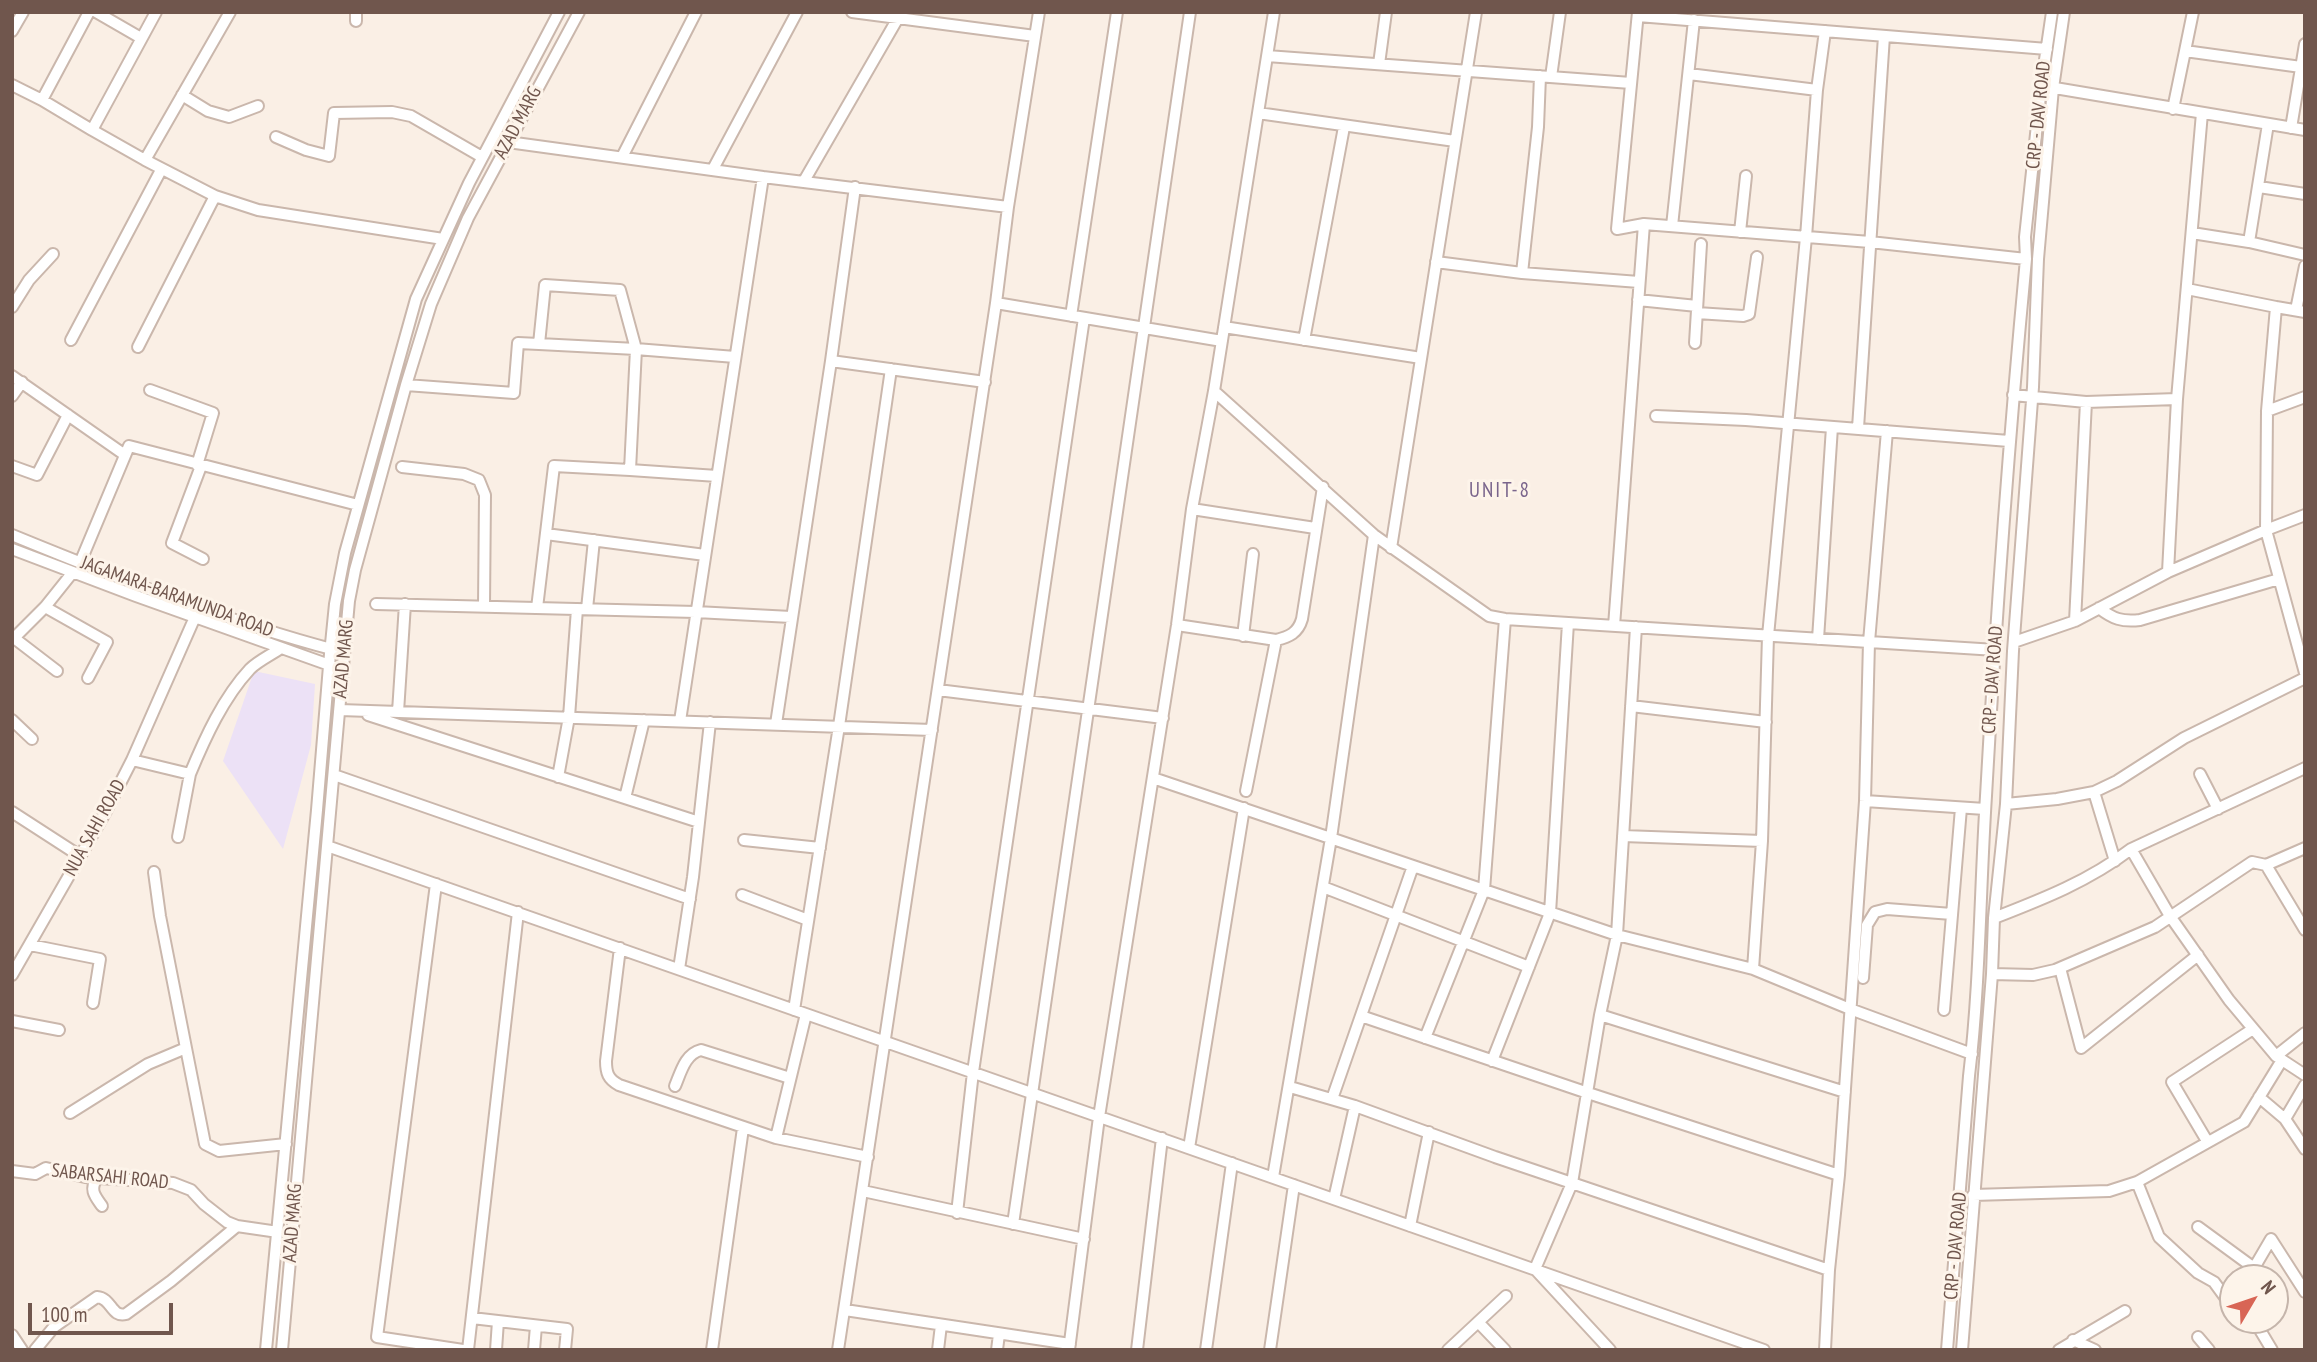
<!DOCTYPE html>
<html>
<head>
<meta charset="utf-8">
<style>
	body { margin:0 }
	#map { position:relative; width:2317px; height:1362px; overflow:hidden; background:#faefe5; font-family:"PT Sans Narrow",sans-serif }
	canvas { display:block }
	.frame { position:absolute; inset:0; border:14px solid #70564d; pointer-events:none }
	.north { position:absolute; left:2219px; top:1264px; width:70px; height:70px; box-sizing:border-box; background:#fdf4ea; border:2px solid #c5b5ab; border-radius:50%; rotate:51deg; font-size:19px; font-weight:700; line-height:28px; text-align:center; color:#70564d }
	.north::after { content:''; display:block; margin:auto; width:24px; height:32px; background:#d86555; clip-path:polygon(50% 0,100% 100%,50% 72%,0 100%) }
	.scale { position:absolute; left:28px; top:1303px; width:145px; height:32px; box-sizing:border-box; border:4px solid #70564d; border-top:0; padding-left:9px; font-size:21px; line-height:24px; white-space:nowrap; color:#70564d; -webkit-text-stroke:5px #fdf4ea; paint-order:stroke }
</style>
</head>
<body>
<div id="map">
<canvas width="2317" height="1362"></canvas>
<div class="frame"></div>
<div class="north">N</div>
<div class="scale">100 m</div>
</div>
<script>
const context = document.querySelector('canvas').getContext('2d');
context.lineJoin = 'round';
function fill(path, color) {
  context.fillStyle = color;
  context.fill(path, 'evenodd');
}
function stroke(path, color, width, dash) {
  context.strokeStyle = color;
  context.lineWidth = width;
  context.lineCap = dash ? 'butt' : 'round';
  context.setLineDash(dash || []);
  context.stroke(path);
}
function label(font, color, halo, rows, align = 'center') {
  context.font = font + ' "PT Sans Narrow",sans-serif';
  context.lineWidth = 6;
  context.setLineDash([]);
  context.textBaseline = 'middle';
  context.strokeStyle = halo;
  context.fillStyle = color;
  for (const [text, x, y, turn = 0] of rows) {
    context.save();
    context.translate(x, y);
    context.rotate((+turn || 0) * Math.PI / 180);
    context.textAlign = isNaN(turn) ? turn : align;
    if (halo) context.strokeText(text, 0, 0);
    context.fillText(text, 0, 0);
    context.restore();
  }
}
fill(new Path2D(`
	M254 671 315 684 311 745 283 849 223 761Z`), '#ece1f6');
const minor = new Path2D(`
	M96 12 141 38
	M852 12 1035 36
	M1638 12 1617 229 1644 224 1870 242 2026 259
	M1638 16 2047 49
	M356 21V12
	M12 31 23 12
	M2185 51 2193 12
	M1267 56 1631 83
	M1379 64 1386 12
	M1689 74 1817 90
	M1551 77 1560 12
	M12 85 42 100 92 130 156 12
	M2049 87 2305 130
	M182 95 208 111 229 117 258 106
	M42 100 89 12
	M2173 109 2185 51 2301 67
	M1258 113 1455 141
	M2291 128 2305 44
	M92 130 145 160 230 12
	M276 137 306 150 329 156 334 113 392 112 411 116 482 157
	M508 142 763 177 1008 207
	M622 157 696 12
	M145 160 215 196 258 210 443 239
	M713 169 797 12
	M804 181 898 18
	M2259 187 2305 194
	M1672 226 1694 20
	M1740 232 1746 176
	M2192 233 2249 242 2268 124
	M2249 242 2305 255
	M1436 262 1522 273 1639 282
	M1522 273 1538 127 1540 76
	M2187 289 2276 307
	M1638 300 1697 306
	M996 303 1222 341
	M12 307 29 280 53 254
	M2296 310 2305 266
	M1697 313 1743 316 1749 314 1757 257
	M1071 316 1117 12
	M1224 327 1421 358
	M71 340 161 170
	M1304 340 1344 127
	M1695 343 1701 244
	M539 344 636 349 630 470 717 476
	M138 347 215 196
	M831 361 985 382
	M12 376 125 455
	M406 385 514 393 518 343 539 344 545 285 620 290 636 349 735 357
	M150 390 213 413 197 465
	M1214 391 1374 535 1489 616 1505 619 1996 650
	M2013 395 2086 402 2177 399 2202 113
	M12 396 22 382
	M2177 399 2168 572 2266 530 2267 411 2276 307 2305 312
	M2267 411 2305 397
	M1656 416 1746 420 2009 441
	M1858 428 1884 36
	M12 466 37 475 68 415
	M201 466 172 543 203 559
	M402 467 464 474 479 480 485 495 484 606
	M1192 509 1315 528
	M2305 515 2266 530 2305 673
	M546 534 705 555
	M12 535C117 578 225 621 335 650
	M1391 548 1476 12
	M12 549 136 596 335 667
	M80 563 129 446 358 505
	M376 604 696 612 791 617
	M45 607 107 642 88 678
	M537 608 554 466 630 470
	M2099 608C2113 619 2122 622 2140 620L2279 579
	M587 609 594 540
	M2075 621 2086 402
	M1177 625 1276 640C1289 637 1298 633 1302 619L1323 487
	M1614 626 1644 224
	M1243 636 1253 554
	M14 638 57 671
	M1818 639 1832 427
	M12 640 45 607 73 572
	M2014 642 2075 621 2168 572
	M938 690 1163 718
	M1631 706 1766 722
	M340 710 932 730
	M398 712 405 604
	M368 715 699 822
	M12 720 32 739
	M680 721 763 177
	M776 724 831 361 855 187
	M132 760 195 617
	M2200 774 2218 809
	M334 775 690 899
	M558 777 569 717 577 609
	M1153 778 1617 935 1753 969 1850 1009 1972 1054
	M1246 791 1276 640
	M2094 792 2115 861
	M625 798 644 720
	M1865 801 1985 809
	M2006 804 2057 799 2094 792 2117 781 2184 738 2305 678
	M12 812 80 856
	M1623 836 1762 841
	M178 837 190 774
	M744 840 820 848
	M327 846 1764 1350
	M2131 849 2170 916 2229 1000 2276 1056 2305 1075
	M2266 865 2305 930
	M154 872 160 916 186 1048
	M436 884 377 1337 463 1350
	M1323 887 1529 967
	M742 895 808 920
	M1994 918C2043 899 2089 881 2131 849L2305 768
	M30 945 100 959 93 1003
	M620 948 606 1061C606 1073 608 1079 619 1085L776 1138 868 1157
	M2060 968 2081 1048 2198 955
	M679 969 693 877 710 722
	M1753 969 1762 841 1768 636 1806 237 1817 90 1825 31
	M1992 974 2033 975 2055 970 2155 927 2252 862 2266 865 2305 848
	M12 975 105 813 132 760 190 774C205 738 223 698 250 669 258 661 271 655 281 648
	M1863 978 1867 925 1875 912 1887 909 1952 914
	M794 1010 839 726 891 369
	M1944 1010 1961 808
	M1600 1015 1845 1092
	M1361 1016 1588 1093 1839 1175
	M12 1021 59 1030
	M1425 1038 1484 890 1505 619
	M2276 1056 2305 1033
	M1492 1061 1550 913 1568 623
	M2305 1085 2285 1119 2305 1149
	M675 1086C681 1072 685 1054 701 1050L790 1078
	M1290 1087 1355 1106 1495 1157 1829 1270
	M2259 1097 2285 1119
	M1332 1099 1413 866
	M70 1113 148 1064 186 1048 205 1144 219 1151 286 1144
	M776 1138 806 1014
	M2207 1141 2172 1082 2253 1029
	M1189 1148 1244 808
	M12 1171 35 1174 46 1168 85 1177 173 1183 191 1190 204 1204 227 1222 237 1226 278 1232
	M1273 1177 1331 838 1374 535
	M97 1178C89 1190 95 1196 102 1206
	M2137 1182 2159 1237 2198 1273 2214 1282 2225 1297 2233 1293
	M863 1191 1084 1239
	M1973 1195 2109 1191 2137 1182 2244 1122 2282 1060
	M1334 1199 1355 1106
	M957 1213 973 1072 1084 318
	M1013 1224 1190 12
	M1410 1226 1429 1132
	M2198 1227 2254 1268 2271 1239 2305 1292
	M845 1310 1070 1344
	M472 1318 567 1329 565 1350
	M2254 1320 2272 1350
	M1478 1322 1505 1350
	M12 1335 22 1350
	M2198 1337 2209 1350
	M2073 1340 2095 1350
	M35 1350 54 1327 97 1297C112 1298 111 1318 126 1314L171 1281 237 1226
	M266 1350 317 810 330 654 335 604 345 553 416 299 469 183 559 12
	M282 1350 344 656 349 601 355 570 406 385 431 304 468 218 579 12
	M468 1350 518 912
	M496 1350 498 1321
	M534 1350 536 1326
	M712 1350 743 1128
	M838 1350 996 303 1008 207 1039 12
	M938 1350 941 1325
	M997 1350 999 1334
	M1069 1350 1099 1117 1177 625 1192 509 1214 391 1274 12
	M1137 1350 1162 1138
	M1206 1350 1232 1163
	M1270 1350 1294 1185
	M1448 1350 1506 1296
	M1610 1350 1535 1269 1572 1183 1600 1015 1617 935 1636 627
	M1825 1350 1829 1270 1839 1175 1865 801 1869 642 1887 431
	M1947 1350 1969 1076C1980 983 1980 889 1986 796 1996 617 2009 438 2026 259L2025 237 2041 87 2052 12
	M1962 1350 1992 974 1994 918 2006 804 2013 651 2033 387 2038 259 2053 88 2064 12
	M2059 1350 2125 1311`);
stroke(minor, '#cab7ac', 14);
stroke(minor, '#fff', 10);
label('19px', '#70564d', '#fdf4ea', [
	["CRP - DAV ROAD",2039,115,-84],
	["AZAD MARG",518,123,-62],
	["JAGAMARA-BARAMUNDA ROAD",177,597,20],
	["AZAD MARG",344,659,-85],
	["CRP - DAV ROAD",1993,680,-86],
	["NUA SAHI ROAD",95,828,-61],
	["SABARSAHI ROAD",110,1177,6],
	["AZAD MARG",293,1223,-86],
	["CRP - DAV ROAD",1956,1246,-85]
]);
context.letterSpacing = '2px';
label('21px', '#7a658c', '#fdf4ea', [
	["UNIT-8",1500,491]
]);
context.letterSpacing = '0px';
</script>
</body>
</html>
